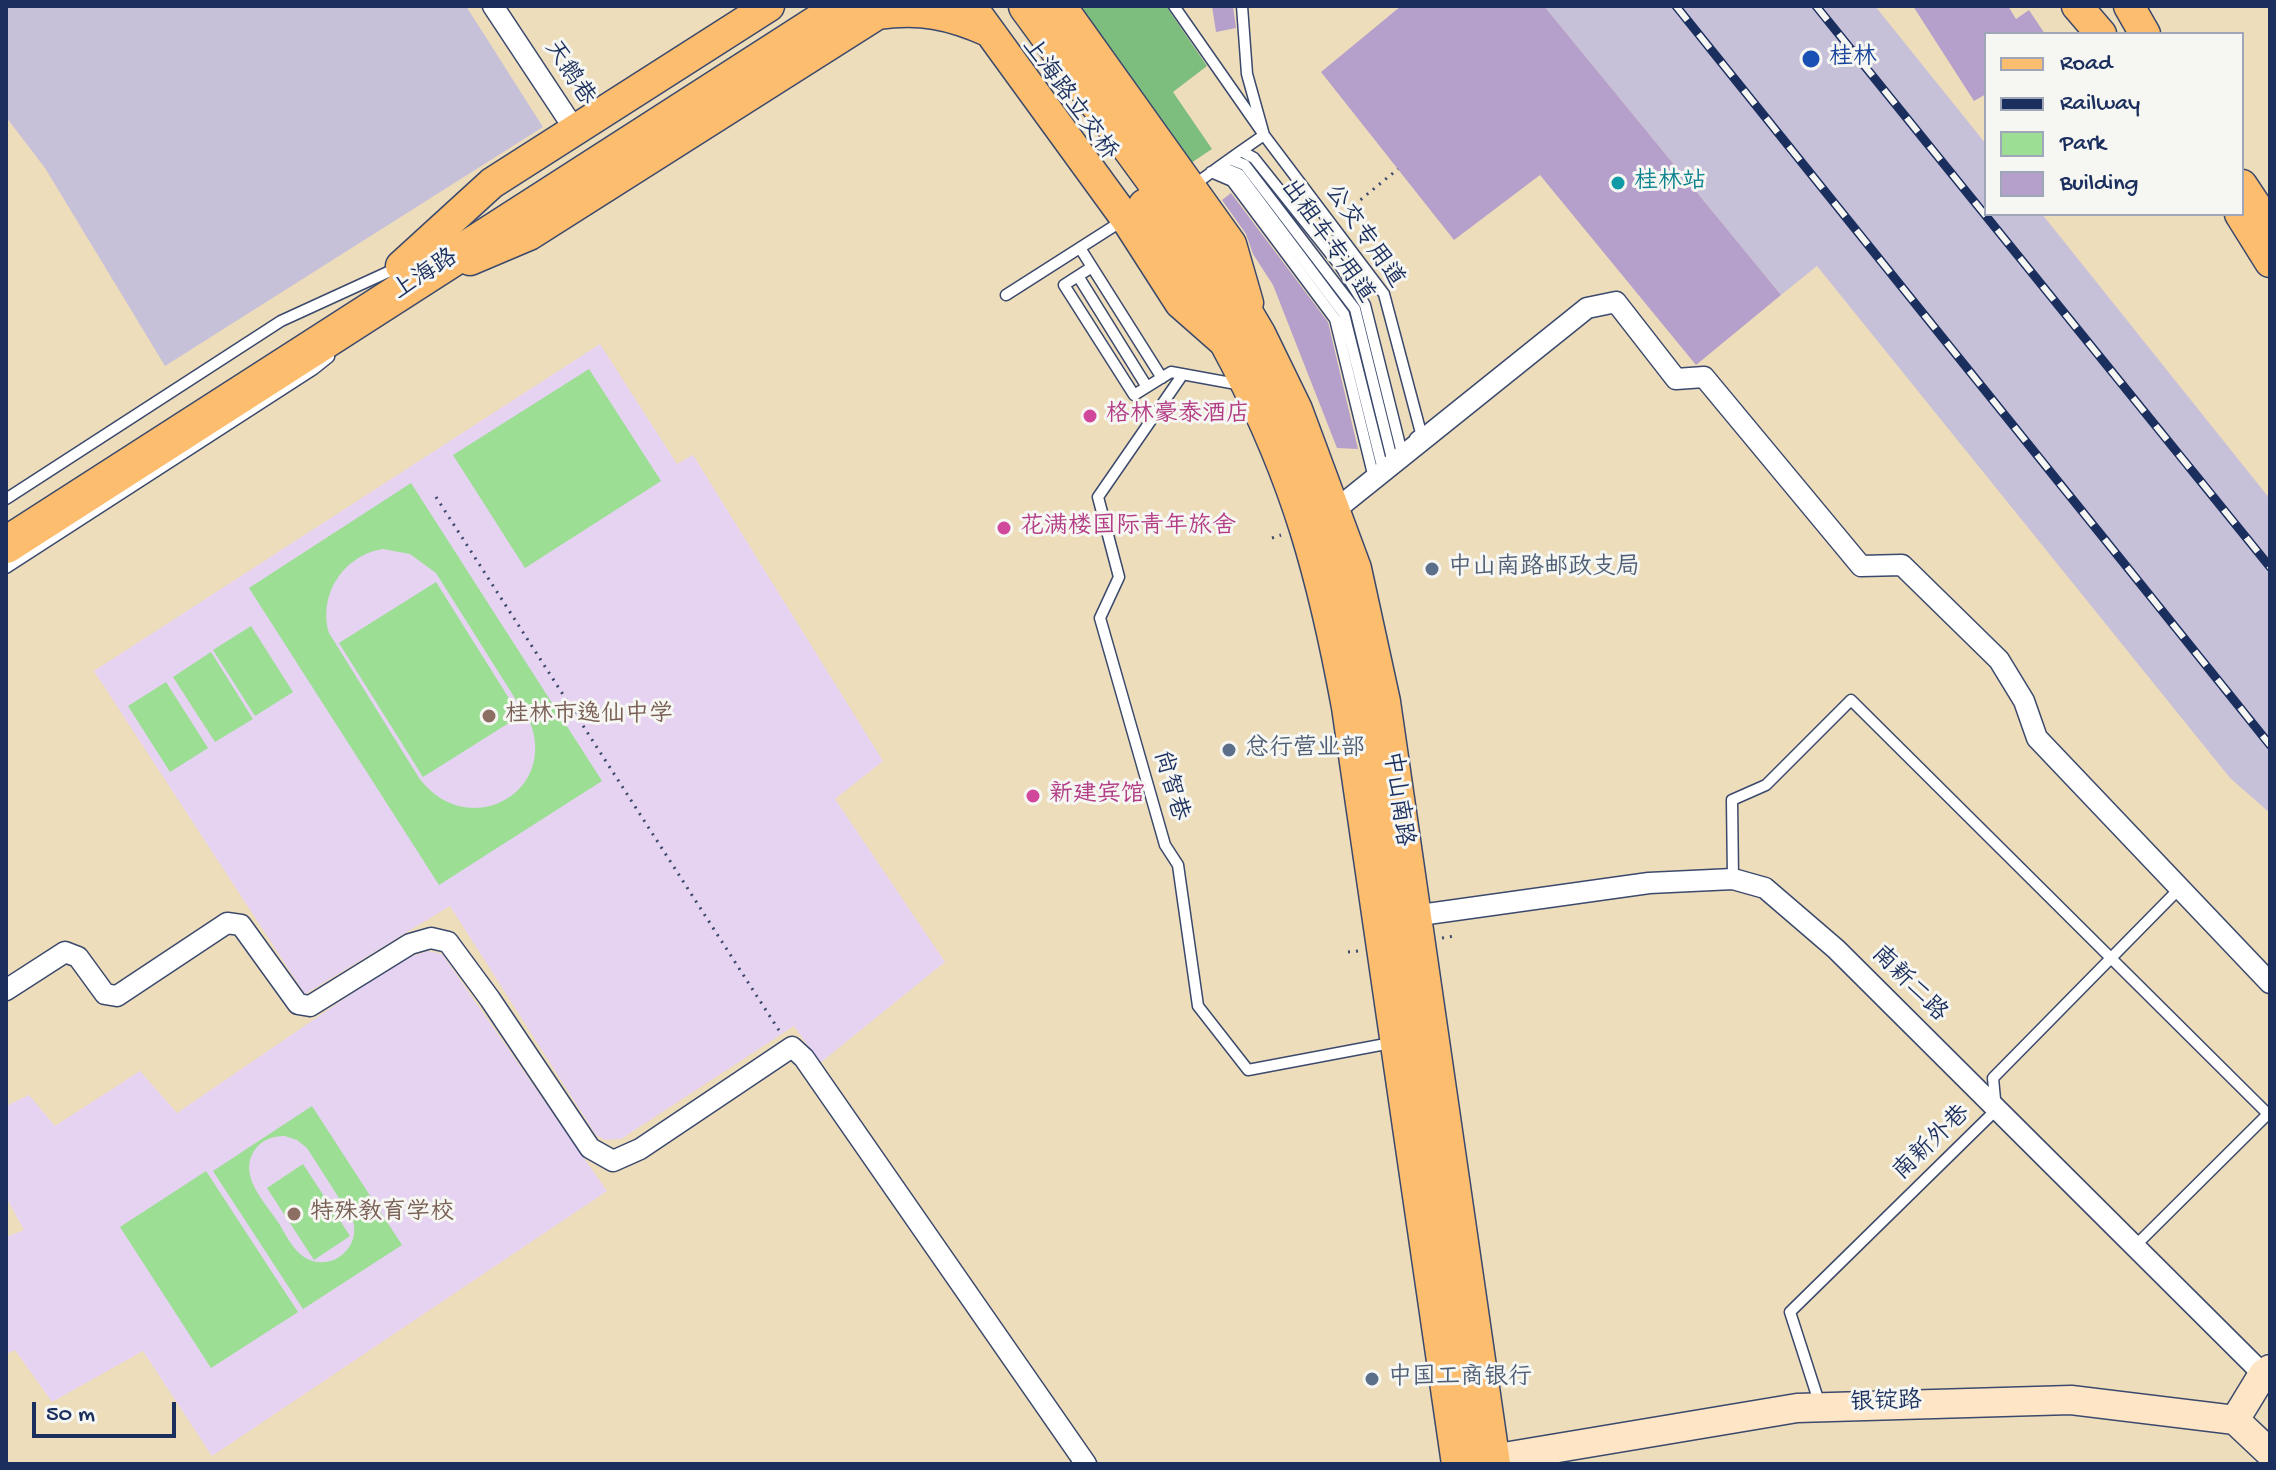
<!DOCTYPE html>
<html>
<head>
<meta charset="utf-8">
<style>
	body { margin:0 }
	#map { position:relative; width:2276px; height:1470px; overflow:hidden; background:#edb; font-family:"Gochi Hand",sans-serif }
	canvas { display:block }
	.frame { position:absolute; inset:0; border:8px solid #1b2f5e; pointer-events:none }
	.legend { position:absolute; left:1984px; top:32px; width:260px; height:184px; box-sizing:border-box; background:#f6f6f2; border:2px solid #9ea6b7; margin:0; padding:10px 14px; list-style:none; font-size:24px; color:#1b2f5e }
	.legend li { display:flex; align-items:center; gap:16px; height:40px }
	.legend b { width:40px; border:2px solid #9ea6b7 }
	.scale { position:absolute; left:32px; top:1402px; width:144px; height:36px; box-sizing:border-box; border:4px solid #1b2f5e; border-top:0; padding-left:10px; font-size:24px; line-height:28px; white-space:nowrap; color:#1b2f5e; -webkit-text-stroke:6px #f6f6f2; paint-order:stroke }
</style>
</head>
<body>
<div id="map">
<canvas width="2276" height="1470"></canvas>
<div class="frame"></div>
<ul class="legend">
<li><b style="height:10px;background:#fcbd6f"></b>Road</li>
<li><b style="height:10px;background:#1b2f5e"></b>Railway</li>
<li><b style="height:22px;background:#9cde94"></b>Park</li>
<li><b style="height:22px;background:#b4a0ca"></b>Building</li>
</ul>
<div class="scale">50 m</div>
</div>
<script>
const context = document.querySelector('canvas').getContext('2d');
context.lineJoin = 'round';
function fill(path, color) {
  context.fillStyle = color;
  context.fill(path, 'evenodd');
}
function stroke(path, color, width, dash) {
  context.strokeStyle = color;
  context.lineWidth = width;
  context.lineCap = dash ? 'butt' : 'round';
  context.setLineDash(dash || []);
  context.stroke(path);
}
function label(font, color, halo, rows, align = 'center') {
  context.font = font + ' "Gochi Hand","LXGW WenKai TC",sans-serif';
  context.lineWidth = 6;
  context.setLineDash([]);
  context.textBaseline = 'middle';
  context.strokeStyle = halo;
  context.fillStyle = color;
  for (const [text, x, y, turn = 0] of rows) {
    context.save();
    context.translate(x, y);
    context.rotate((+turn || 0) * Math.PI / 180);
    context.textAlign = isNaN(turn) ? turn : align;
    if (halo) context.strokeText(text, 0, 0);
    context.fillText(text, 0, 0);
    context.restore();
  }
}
fill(new Path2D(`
	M600 344 677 464 693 455 883 761 835 799 945 962 820 1063 794 1026 621 1139 605 1140 596 1135 450 906 305 994 94 671Z
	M428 951 442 954 607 1191 212 1456 143 1351 52 1402 15 1350 6 1354V1237L24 1230 6 1197V1106L29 1095 55 1126 140 1071 177 1113 401 960Z`), '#e5d3f1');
fill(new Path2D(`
	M6 6H466L543 127 165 366 45 168 6 117Z
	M1544 6H1875L1986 144V214H2042L2270 499V813L2230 778 1817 266 1781 295Z`), '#c7c0d9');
fill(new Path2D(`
	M589 369 661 481 525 568 453 455Z
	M411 483 602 781 439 885 249 588ZM383 549 410 554 436 573 530 722C558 794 467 842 419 778L329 633C318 594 344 555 383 549Z
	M436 582 520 716 423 777 339 643Z
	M251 626 293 692 255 716 213 650Z
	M211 652 253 719 215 742 173 677Z
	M166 682 208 748 170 772 128 706Z
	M312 1106 402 1245 303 1309 213 1171ZM285 1136 297 1140 307 1148 353 1220C356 1232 354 1244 344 1253 333 1264 316 1265 304 1257 292 1249 285 1233 278 1222 265 1202 238 1176 254 1151 261 1140 272 1136 285 1136Z
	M303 1164 350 1236 314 1260 267 1188Z
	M206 1171 298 1312 211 1368 120 1227Z`), '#9cde94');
fill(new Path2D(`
	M1088 6H1166L1207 66 1173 92 1212 149 1185 167 1075 13Z`), '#7dbd7e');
fill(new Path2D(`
	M1212 6H1233L1236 28 1216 32Z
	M1401 6H1544L1781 295 1696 365 1540 175 1454 240 1321 72Z
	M1913 6H2008L2016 19 2029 10 2045 34H1986V94L1974 101Z
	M1231 193 1328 322 1358 449 1337 448 1273 285 1253 254 1246 234 1222 200Z`), '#b4a0ca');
const lane = new Path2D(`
	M1174 6 1264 135 1241 151
	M1242 6 1247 74 1264 135 1384 294 1421 433 1415 438
	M1230 159 1245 165 1355 309 1391 455
	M1220 166 1241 151 1254 158 1341 267 1365 305 1401 449
	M1211 172 1232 181 1335 319 1372 470
	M1194 185 1220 166 1239 174 1344 314 1381 462
	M1080 248 1162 378
	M1092 267 1064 285 1134 395 1171 372 1242 385
	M1078 276 1147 387
	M1006 295 1122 221
	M1183 374 1098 497 1119 577 1100 618 1165 845 1178 865 1198 1006 1248 1070 1391 1043
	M6 499 281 321 399 267
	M6 568 314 369 329 357
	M1733 879 1732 800 1766 785 1851 700 2268 1114
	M2134 1247 2270 1112
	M1820 1405 1790 1312 1996 1110 1993 1078 2179 889`);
const street = new Path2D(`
	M493 6 575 130
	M1334 511 1587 308 1616 302 1676 379 1704 377 1861 566 1902 565 1999 660 2024 701 2037 738 2270 983
	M1413 916 1649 883 1733 879 1765 888 1836 949 2263 1374
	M6 990 65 952 78 957 105 994 117 996 227 923 241 925 298 1004 310 1006 410 944 431 938 448 942 490 999 590 1148 613 1161 640 1149 792 1047 804 1058 1086 1464`);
const secondary = new Path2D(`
	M2235 1420 2263 1374 2270 1369
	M1474 1462 1797 1408 2071 1400 2235 1420 2270 1453`);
const primary = new Path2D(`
	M971 6 1126 219 1180 303 1221 339
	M1061 6 1231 244 1248 303
	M2077 6 2101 34
	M2129 6 2145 34
	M878 14C920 8 950 14 988 31
	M2242 185 2270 227
	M2240 214 2270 262
	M470 260 529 235 890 6
	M401 266 492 183 769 6`);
const highway = new Path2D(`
	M1027 6 1213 260 1258 336 1294 410 1353 569 1382 702 1492 1464
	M1146 207C1213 308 1272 413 1308 529 1326 587 1339 647 1350 707L1460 1464
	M6 545 845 6`);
stroke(lane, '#3b496c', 13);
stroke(street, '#3b496c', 23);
stroke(secondary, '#3b496c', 31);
stroke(primary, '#3b496c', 33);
stroke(highway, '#3b496c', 39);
stroke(new Path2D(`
	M1342 215 1398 169
	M436 497 780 1032
	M1272 538 1281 535
	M1442 938 1454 936
	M1348 952 1359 951`), '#3b496c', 3, [2, 6]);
stroke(lane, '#fff', 10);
stroke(street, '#fff', 20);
stroke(secondary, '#fee5c5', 28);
stroke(primary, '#fcbd6f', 30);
stroke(highway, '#fcbd6f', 36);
const rail = new Path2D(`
	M1676 6 2270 745
	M1816 6 2270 567`);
stroke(rail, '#1b2f5e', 9);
stroke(rail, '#f6f6f2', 6, [18]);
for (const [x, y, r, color] of [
	[1811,59,10,"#1a4fb4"],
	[1618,183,8,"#0f9aa8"],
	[1090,416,8,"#d1479c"],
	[1004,528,8,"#d1479c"],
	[1432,569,8,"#5c6f8a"],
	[489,716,8,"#8d6e63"],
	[1229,750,8,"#5c6f8a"],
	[1033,796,8,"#d1479c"],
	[294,1214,8,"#8d6e63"],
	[1372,1379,8,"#5c6f8a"]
]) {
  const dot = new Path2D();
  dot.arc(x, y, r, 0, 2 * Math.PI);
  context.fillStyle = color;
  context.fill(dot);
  stroke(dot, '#f6f6f2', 3);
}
label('24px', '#164399', '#f6f6f2', [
	["桂林",1829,59]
], 'left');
label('24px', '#1b2f5e', '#f6f6f2', [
	["天鹅巷",568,74,57],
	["上海路立交桥",1068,100,54],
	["公交专用道",1363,237,55],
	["出租车专用道",1326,242,55],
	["上海路",426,276,-33],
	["尚智巷",1169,786,74],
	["中山南路",1396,799,82],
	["南新二路",1908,985,45],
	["南新外巷",1933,1144,-44],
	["银锭路",1886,1404,-2]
]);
label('24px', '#0d838f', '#f6f6f2', [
	["桂林站",1634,183]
], 'left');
label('24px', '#b23c85', '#f6f6f2', [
	["格林豪泰酒店",1106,416],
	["花满楼国际青年旅舍",1020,528],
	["新建宾馆",1049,796]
], 'left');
label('24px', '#4e5e75', '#f6f6f2', [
	["中山南路邮政支局",1448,569],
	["总行营业部",1245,750],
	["中国工商银行",1388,1379]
], 'left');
label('24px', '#785e54', '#f6f6f2', [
	["桂林市逸仙中学",505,716],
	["特殊教育学校",310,1214]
], 'left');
</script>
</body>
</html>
